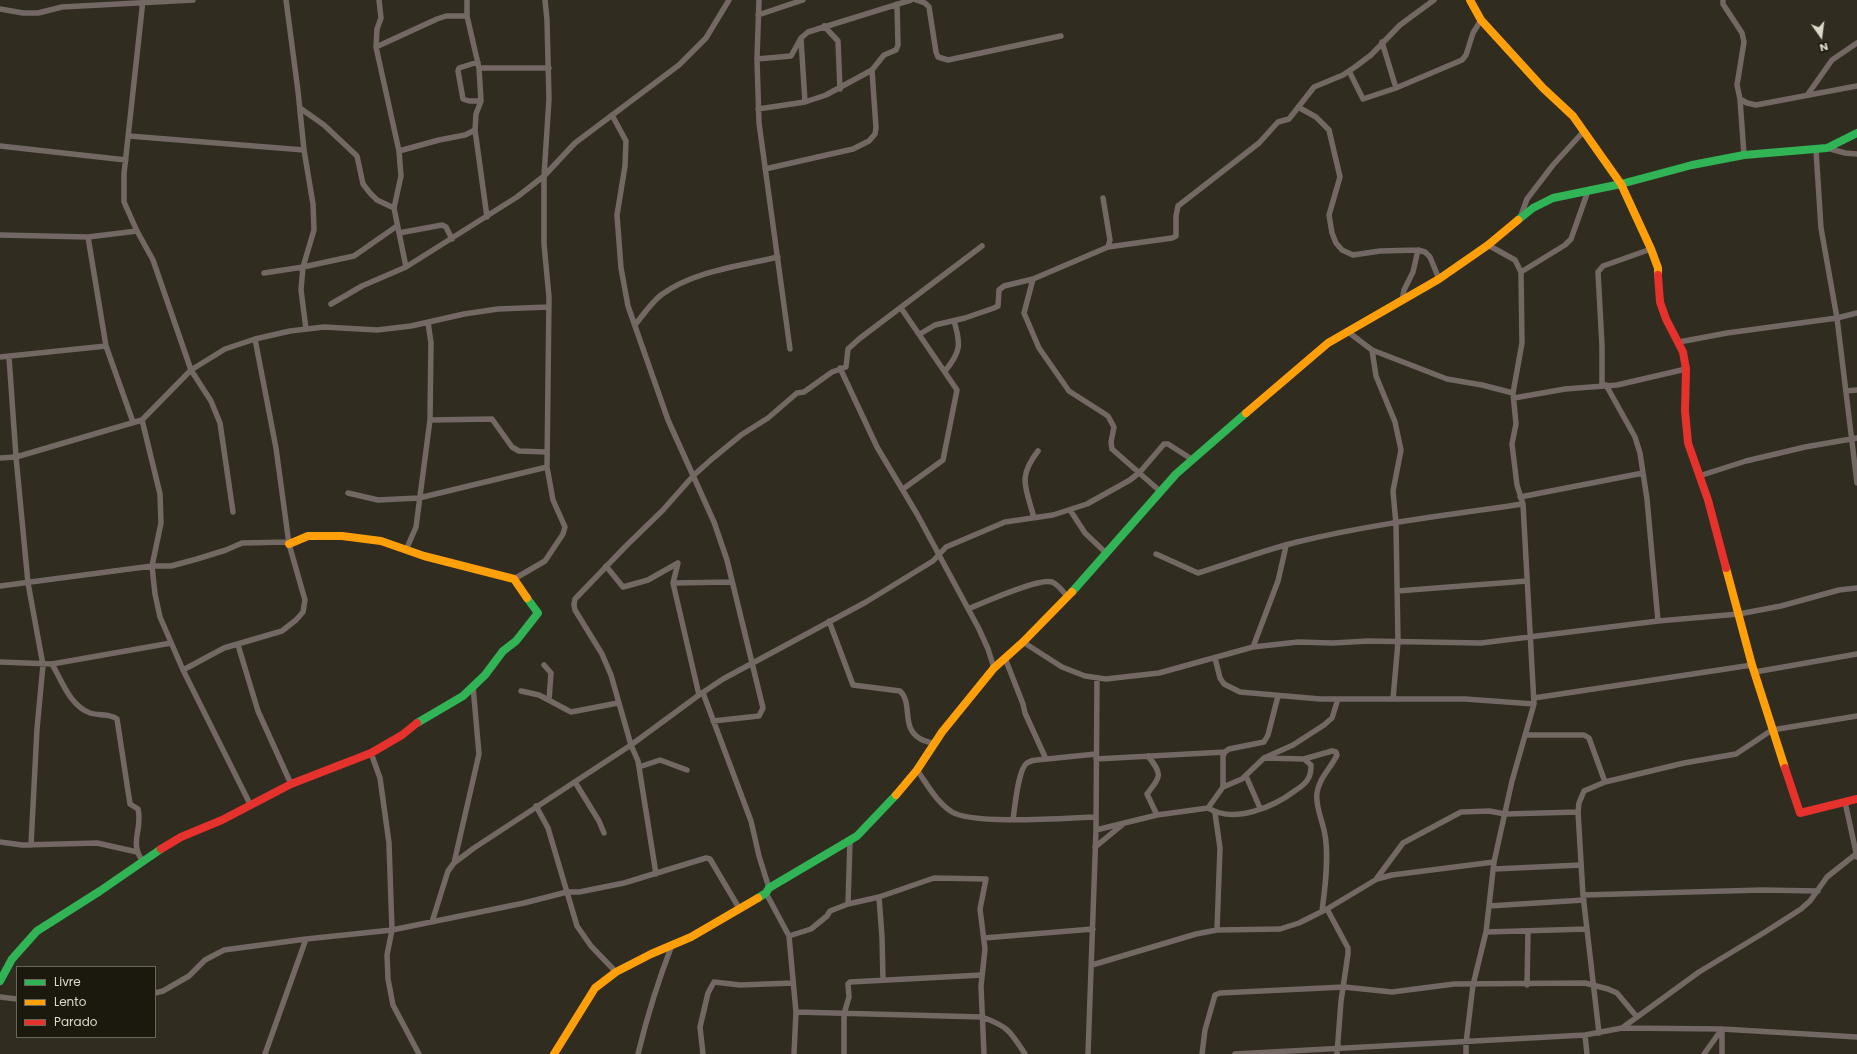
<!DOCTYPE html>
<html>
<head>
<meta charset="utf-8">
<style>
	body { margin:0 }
	#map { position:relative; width:1857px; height:1054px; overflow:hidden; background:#302c1f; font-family:Poppins,sans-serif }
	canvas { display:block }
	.legend { position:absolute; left:16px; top:966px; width:140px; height:72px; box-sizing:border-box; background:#1b190e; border:1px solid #69665a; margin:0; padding:5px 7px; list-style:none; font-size:12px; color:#ddd9cb }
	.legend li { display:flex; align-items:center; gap:8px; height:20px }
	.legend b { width:20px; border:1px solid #69665a }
	.north { position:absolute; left:1801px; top:16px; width:40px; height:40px; -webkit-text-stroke:3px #1b190e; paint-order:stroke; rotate:166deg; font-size:11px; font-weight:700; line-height:16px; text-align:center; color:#ddd9cb }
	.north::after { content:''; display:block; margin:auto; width:14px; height:18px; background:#ddd9cb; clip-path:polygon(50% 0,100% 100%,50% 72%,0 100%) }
</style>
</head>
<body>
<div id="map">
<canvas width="1857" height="1054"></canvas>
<ul class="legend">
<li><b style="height:5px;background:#30b455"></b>Livre</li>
<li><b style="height:5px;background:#ff9f0a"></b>Lento</li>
<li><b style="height:5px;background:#e5322d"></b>Parado</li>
</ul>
<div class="north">N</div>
</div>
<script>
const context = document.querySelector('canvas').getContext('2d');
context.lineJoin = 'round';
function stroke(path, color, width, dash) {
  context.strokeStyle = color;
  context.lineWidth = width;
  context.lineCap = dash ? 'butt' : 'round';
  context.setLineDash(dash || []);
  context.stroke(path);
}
stroke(new Path2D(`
	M143 0 124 174V202L137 231 153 260 191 370 211 401 220 423 233 512
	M286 0 298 91 304 150 313 204 314 230 303 267 301 290 306 329
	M379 0 381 18 377 29 376 47 399 151 401 176 394 208 406 267
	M467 0V16L479 68 481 101 476 114 475 130 487 217
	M759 0 757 59 759 123 790 349
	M916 0 925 3 929 7 936 52 938 57 948 60 1061 36
	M1723 0V4L1742 33 1744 42 1737 85 1740 99 1744 155
	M0 9 23 13H38L62 7 193 0
	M758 15 803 0
	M824 26 838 41 840 89
	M801 39 805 102
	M1382 42 1396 88
	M376 47 437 19 446 16H467
	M757 59 791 56 801 38 808 32 911 0
	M478 62 459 68 458 71 463 99 469 101H481
	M479 68H549
	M1349 71 1363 99 1396 88 1462 60 1466 55 1473 33 1481 20
	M1808 94 1832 60 1857 43
	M1740 99 1747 103 1756 105 1857 86
	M1298 107 1316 117 1329 130 1340 177 1329 215 1332 233 1336 243 1342 250 1353 255 1380 251 1418 250 1425 252 1430 257 1439 279
	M300 108 324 125 357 156 363 184 370 193 377 200 394 208
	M758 109 805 102 826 95 872 70 884 55 896 50 898 45 897 4
	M612 115 626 141 625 166 617 215 621 268 628 306 668 420 714 522 727 560 763 708 759 716 713 721
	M129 136 304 150
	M0 146 126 160
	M1827 148 1845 153 1857 154
	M1816 150 1821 228 1837 318 1857 483
	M399 151 439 140 465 135 475 130
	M765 169 853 149 869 141 875 134 876 128 872 70
	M1520 218 1527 199 1553 165 1584 131
	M399 233 442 225 446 227 452 239
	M0 235 88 237 137 231
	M88 237 106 346 133 422
	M1108 247 1172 238 1176 236V216L1178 206 1259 143 1278 122 1289 119 1314 87 1343 75 1355 67 1371 55 1400 25 1434 0
	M1521 272 1565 245 1571 239 1588 191
	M264 273 303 267 354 256 397 226
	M1033 279 1024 313 1039 348 1069 391 1108 416 1114 427 1111 442 1112 449 1161 492
	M1402 301 1404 290 1413 272 1418 250
	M331 304 362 286 406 267 517 197 544 176 575 143 679 65 706 38 729 0
	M901 308 957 390 943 460 903 489
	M635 325C643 315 651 303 661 295 694 271 740 266 778 257
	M1347 331 1372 350 1447 379 1482 385 1513 393
	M920 334 935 325 965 318 994 308 998 306 999 290 1004 286 1033 279 1108 247 1110 240 1103 198
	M1679 342 1727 333 1837 318 1857 313
	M1372 350 1376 376 1395 422 1401 450 1393 491 1396 524 1398 642 1393 699
	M0 357 106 346
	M9 357 16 457 28 583 43 665 37 729 31 845
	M840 368 877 447 917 514 979 629 988 649 994 668
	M945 371C961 352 961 344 954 321
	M1606 385 1635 437 1640 453 1647 499 1658 621
	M1602 386V346L1598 272 1603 266 1651 249
	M1846 391 1857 390
	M1514 398 1565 389 1617 385 1686 369
	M142 420 160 494 161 523 152 566 155 594 160 617 183 670 250 804
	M430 420 492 419 512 447 519 451 547 452
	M0 458 16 457 142 420 191 370 225 349 255 339 290 331 324 327 377 330 411 326 464 314 498 309 548 307
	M1699 476 1746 461 1805 447 1857 438
	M348 493 378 500 419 498 547 467
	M1520 497 1643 473
	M1070 510 1085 533 1106 553
	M1034 518C1026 487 1017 478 1038 451
	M406 550 416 527 430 420 431 343 428 322
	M1156 554 1198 573C1231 563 1264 550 1297 542 1371 524 1447 515 1523 504
	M606 566 623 587 648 580 678 563 673 583 699 695
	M514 579 545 561 563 534 565 527 553 500 547 467 549 297 544 244V176L549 99 547 20 545 0
	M673 583 732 582
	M0 586 152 566H171L197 559 226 550 242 543 290 542
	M1397 591 1527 581
	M968 609C983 603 1038 578 1052 582 1059 585 1063 592 1068 597
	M829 621 853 685 900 691C913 703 901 727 919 738 923 741 930 742 934 744
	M1023 642 1062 667 1085 676 1106 679 1159 673 1253 647 1298 642 1333 643 1368 641 1481 643 1658 621 1739 614 1781 606 1839 590 1857 588
	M238 645 258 711 291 784
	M1253 647 1278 581 1286 546
	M1005 658 1023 704 1025 713 1046 759
	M1215 658 1220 678 1224 684 1240 692 1320 699H1465L1534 704
	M0 662 52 664 171 643
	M52 664C62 681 70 706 90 713 99 716 110 713 117 719L130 804 138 809C143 829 129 842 142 860
	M544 665 551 673 549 700
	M183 670 224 648 282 631 296 620 303 612 305 600 289 544 276 448 255 339
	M1755 672 1857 654
	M521 691 539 695 571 712 618 703
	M703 693 751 821 759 856 769 888
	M1534 698 1752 665
	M1525 735H1584L1589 738 1605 782
	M371 753 380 778 389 843 392 930 387 955 388 979 393 1005 419 1054
	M1148 756C1163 775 1161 776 1147 794L1157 815
	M1096 759 1225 752 1229 749 1264 742 1268 735 1278 696
	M1304 759 1332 751 1336 752 1337 755C1331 768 1319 778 1317 793 1315 807 1323 821 1325 835 1329 858 1325 889 1322 911
	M639 767 660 760 687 770
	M917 770C927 784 937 803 952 812 973 825 1066 818 1095 817
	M1246 776 1260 808
	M575 782 599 821 604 833
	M1223 787 1242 779 1264 758 1293 745 1324 725 1332 718 1338 699
	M1845 802 1857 857
	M536 806 548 828 577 926 591 946 616 972
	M1208 808C1234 824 1274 807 1296 790 1301 787 1307 782 1309 777 1311 773 1311 769 1311 765L1304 759 1264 758
	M1215 813 1220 848 1217 930
	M1013 819C1015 807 1018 769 1027 763 1030 761 1034 760 1037 760L1096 754
	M1096 830 1157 815 1208 808 1223 787V756L1225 752
	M0 842 22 845 97 843 137 852
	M1095 847 1123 824
	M454 863 479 754 473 686
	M1494 869 1581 865
	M656 874 638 761 631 745 611 675 602 654 575 610 574 605 575 599 626 546 663 510 693 476 713 458 741 435 768 418 797 393 804 392 832 372 846 367 848 349 859 339 982 246
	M1377 878 1403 843 1461 812 1489 811 1505 814 1578 812
	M766 893 789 936 796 1012 794 1054
	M1583 895 1762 890 1818 891
	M879 897 882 937 883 980
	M848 904 879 897 934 878 986 879 980 909 985 949 981 986 984 1054
	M1489 906 1584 900
	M1327 909 1348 948V954L1341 1001 1337 1054
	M432 922 448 871 454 863 474 848 631 745 699 695 723 679 866 602 933 561 946 547 1005 522 1053 515 1087 504 1130 480 1140 472 1164 444H1168L1193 460
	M1486 932 1587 929
	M789 936 811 929 827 916 830 911 848 904 850 841
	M984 938 1093 929
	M1092 965 1196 934 1217 930 1280 929 1299 923 1327 909 1377 879 1392 875 1494 862
	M1527 985 1528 931
	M155 993 163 991 189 976 205 960 224 950 306 939 392 930 524 903 567 892H579L624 883 706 858 710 859 739 908
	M0 997 17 999
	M796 1012 982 1017C1009 1027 1010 1031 1025 1054
	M1622 1028 1699 972 1765 932 1801 909 1810 901 1827 877 1856 854
	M1599 1033 1583 895 1578 812 1579 803 1584 791 1605 782 1684 763 1736 754 1772 730 1857 716
	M1585 1035 1587 1054
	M265 1054 306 939
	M638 1054C647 1017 658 981 672 945
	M703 1054 700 1027 708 993 714 982 740 985 793 983
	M844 1054V1014L849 997 848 984 850 982 982 975
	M1088 1054 1096 830 1097 678
	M1202 1054 1205 1030 1215 995 1220 993 1344 987 1392 992 1454 984 1585 983 1608 989 1617 993 1637 1017
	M1235 1054 1585 1035 1622 1028 1722 1029 1857 1037
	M1466 1054V1043L1473 985 1486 932 1494 862 1512 781 1534 704 1523 504 1517 485 1512 444 1516 424 1513 393 1522 343 1521 272 1515 260 1488 245
	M1704 1054 1722 1029
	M1722 1054V1030`), '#736864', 5.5);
stroke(new Path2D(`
	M1518 220 1533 208 1553 198 1621 184 1692 165 1744 155 1827 148 1857 133
	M1072 592 1176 474 1246 413
	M417 723 463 696 485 675 503 651 516 641 538 613 527 598
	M758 898 766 893 769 888 857 836 896 795
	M0 981 12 959 37 931 100 891 161 849`), '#30b455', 8);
stroke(new Path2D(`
	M1470 0 1481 20 1543 88 1573 116 1621 184 1651 249 1658 268V275
	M1246 413 1328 343 1439 279 1488 245 1518 220
	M289 544 308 536H342L381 541 424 556 514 579 527 598
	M1726 568 1752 665 1785 768
	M896 795 917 770 942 732 994 668 1023 642 1072 592
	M554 1054 595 988 616 972 651 954 691 937 758 898`), '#ff9f0a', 8);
stroke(new Path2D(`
	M1658 275 1660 302 1666 319 1683 352 1686 369 1685 411 1688 443 1708 500 1726 568
	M1785 768 1800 813 1857 799
	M161 849 181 837 222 820 291 784 371 753 402 735 417 723`), '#e5322d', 8);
</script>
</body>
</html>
